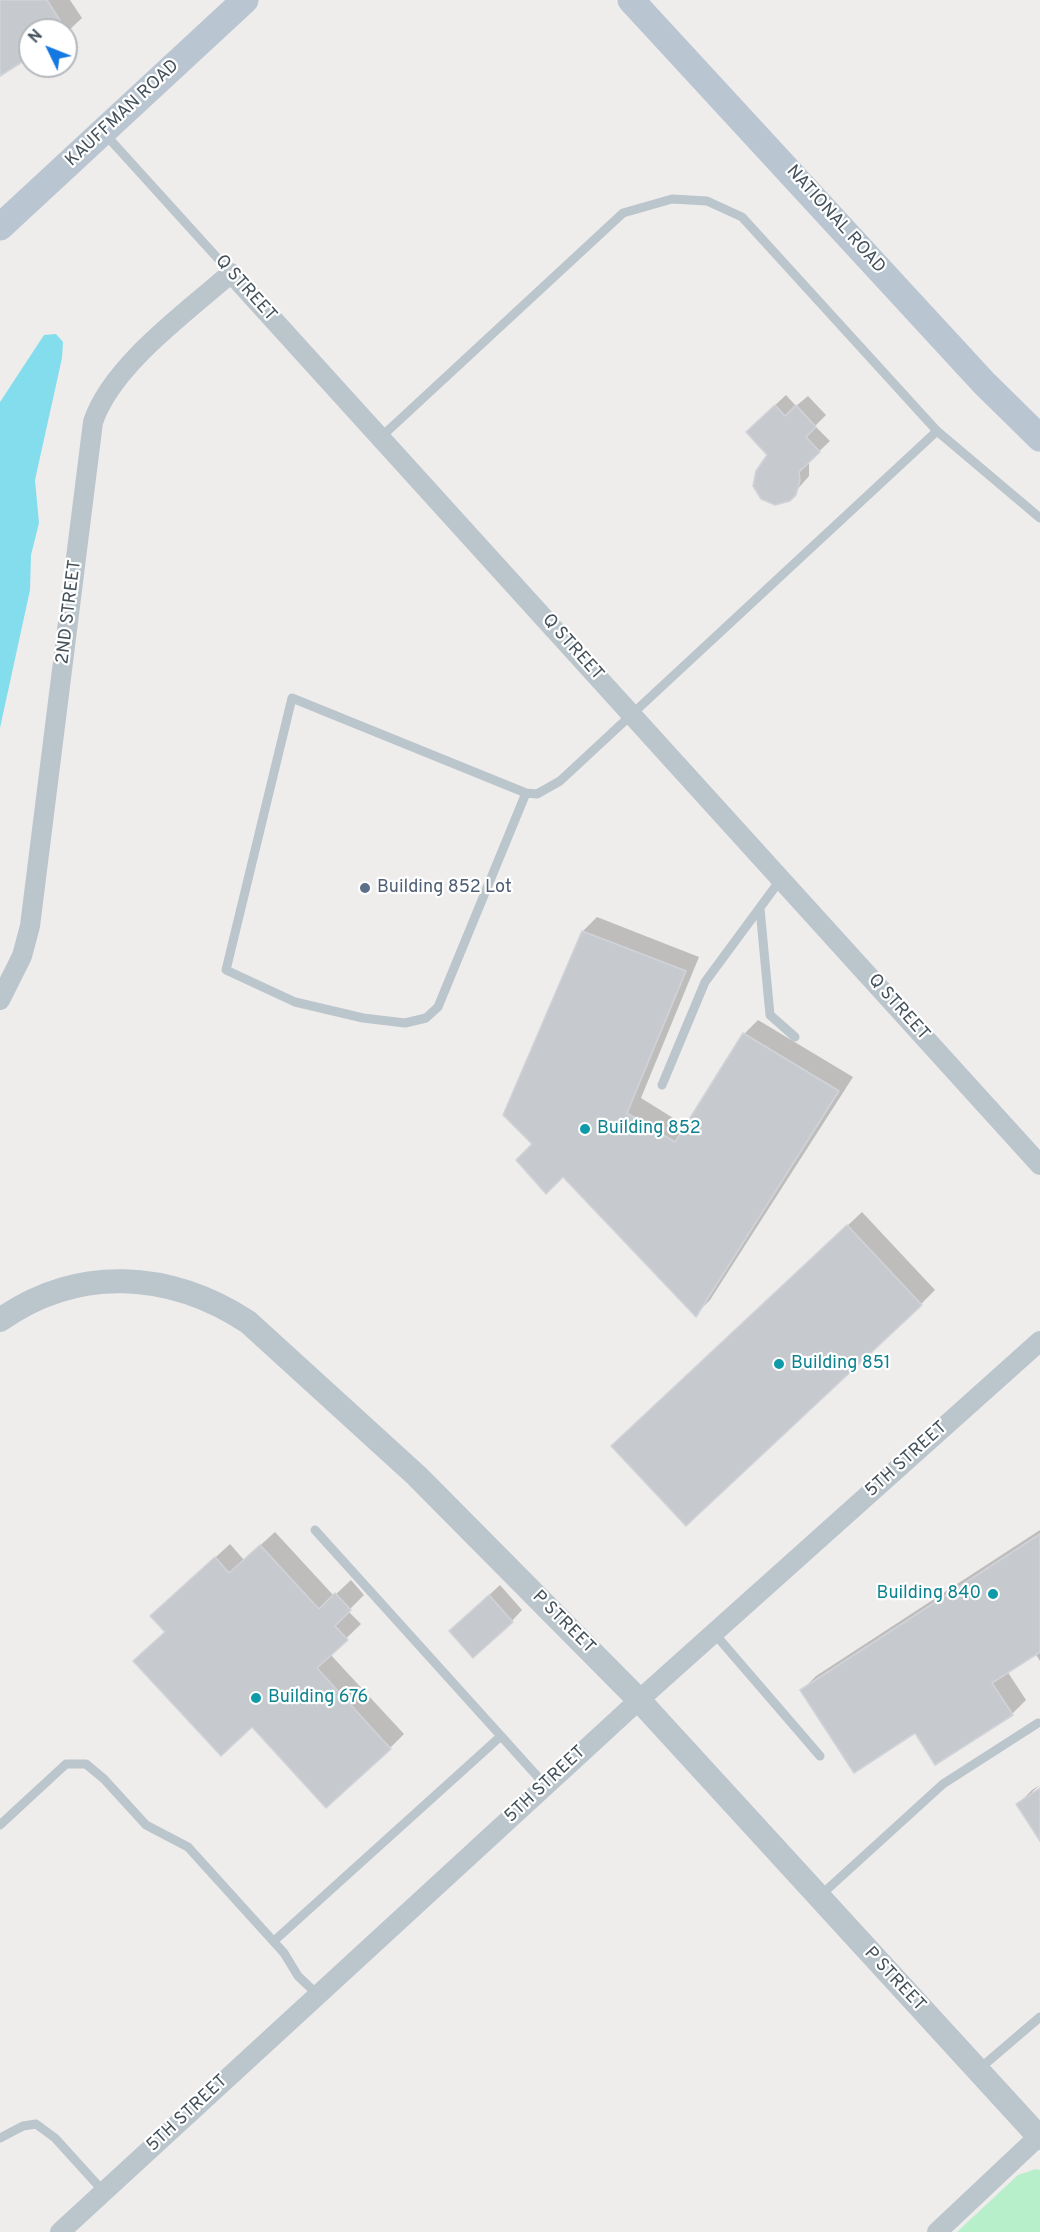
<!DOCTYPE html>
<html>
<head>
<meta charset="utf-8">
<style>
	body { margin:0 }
	#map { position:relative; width:1040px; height:2232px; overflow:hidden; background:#efecec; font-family:Overpass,sans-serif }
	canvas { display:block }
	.north { position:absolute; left:18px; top:18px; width:60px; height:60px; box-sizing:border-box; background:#fff; border:2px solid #b4b9bd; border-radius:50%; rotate:313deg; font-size:16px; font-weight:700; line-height:24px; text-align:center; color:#44515a }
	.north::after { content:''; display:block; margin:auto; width:21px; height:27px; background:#1478e1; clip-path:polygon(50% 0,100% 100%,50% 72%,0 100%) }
</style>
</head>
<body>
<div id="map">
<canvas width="1040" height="2232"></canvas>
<div class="north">N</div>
</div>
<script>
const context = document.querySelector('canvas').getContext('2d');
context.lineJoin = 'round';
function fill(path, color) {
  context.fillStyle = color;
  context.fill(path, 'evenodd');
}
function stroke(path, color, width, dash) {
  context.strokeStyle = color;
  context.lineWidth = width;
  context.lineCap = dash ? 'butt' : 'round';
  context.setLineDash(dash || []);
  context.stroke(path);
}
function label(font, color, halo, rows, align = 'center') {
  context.font = font + ' Overpass,sans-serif';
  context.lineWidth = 4.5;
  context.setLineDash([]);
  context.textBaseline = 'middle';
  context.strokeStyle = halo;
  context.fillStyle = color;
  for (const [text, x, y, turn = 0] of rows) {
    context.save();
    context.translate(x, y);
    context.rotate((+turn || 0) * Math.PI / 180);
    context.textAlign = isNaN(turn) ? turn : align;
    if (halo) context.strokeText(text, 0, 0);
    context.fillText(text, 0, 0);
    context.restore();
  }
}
fill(new Path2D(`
	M1036 2169 1040 2170V2232H957L1018 2175Z`), '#b8efcb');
fill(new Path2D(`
	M56 334 63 342 62 358 35 480 39 523 31 555 30 590 0 728V402L44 335Z`), '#84dded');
fill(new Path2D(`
	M0 0H70L82 18 66 33V30H30V56L0 74Z
	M786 395 796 406 808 396 826 415 815 426 830 441 809 461V476L789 499 769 455 758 421Z
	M597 917 699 957 641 1098 686 1126 744 1034 758 1020 853 1077 710 1300 696 1314 505 1115 583 931Z
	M862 1212 935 1290 921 1304 627 1432Z
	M1040 1530V1661L1035 1653 1007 1671 1026 1700 1012 1714 915 1731 802 1690 816 1676Z
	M275 1532 334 1596 351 1580 364 1595 348 1611 361 1624 330 1654 404 1734 390 1748 166 1631 167 1602 230 1544 244 1560Z
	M500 1585 522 1610 512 1621 462 1620Z
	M1040 1785 1032 1792V1795L1040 1790V1838L1018 1804 1032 1790Z`), '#0003');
const building = new Path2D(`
	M0 0H47L66 30H30V57L0 76Z
	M775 405 785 416 796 405 816 427 806 437 820 452 799 472 800 480 796 495 790 501 775 505 761 499 753 486 756 471 767 455 746 432Z
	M582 931 686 971 627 1113 675 1142 743 1033 839 1091 696 1317 563 1177 546 1194 516 1160 532 1144 503 1115Z
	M847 1225 922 1305 686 1526 611 1446Z
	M1040 1534V1652L992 1683 1013 1715 935 1765 915 1733 854 1773 800 1690Z
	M260 1545 319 1609 335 1593 351 1610 335 1626 348 1640 317 1668 391 1749 326 1808 252 1727 221 1756 133 1661 165 1632 150 1616 215 1557 229 1573Z
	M489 1595 513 1622 473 1658 449 1631Z
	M1040 1788V1841L1016 1804Z`);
fill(building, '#c6cacf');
stroke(building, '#d0d3d8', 1.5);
stroke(new Path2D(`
	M105 134 231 273
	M380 438 623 213 672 199 707 201 742 217 937 431
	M526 793 438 1007 426 1018 405 1023 363 1018 295 1002 226 970 292 698 526 793 537 794 560 781 937 431 1040 518
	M760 909 770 1015 795 1037
	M662 1085 705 982 781 879
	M714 1633 820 1756
	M501 1736 546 1786
	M0 1825 66 1764H86L104 1779 146 1825 188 1847 284 1953 298 1976 318 1995
	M821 1895 943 1784 1038 1723
	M274 1941 501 1736 315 1530
	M978 2070 1040 2017
	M0 2138 23 2126 36 2124 55 2138 104 2192`), '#bac5cc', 9);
stroke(new Path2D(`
	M0 1000 22 956 30 926 93 422C112 365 186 313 231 273L1040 1165
	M60 2232 639 1700 1040 1341
	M937 2232 1039 2136`), '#bac5cc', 20);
stroke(new Path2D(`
	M0 1320C78 1265 170 1271 248 1322L417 1476 639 1700 1040 2138`), '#bac5cc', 24);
stroke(new Path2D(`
	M631 0 984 383 1040 438
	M0 227 245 0`), '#b9c6d1', 27);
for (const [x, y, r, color] of [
	[365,888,6,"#5c6f8a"],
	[585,1129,6,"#0f9aa8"],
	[779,1364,6,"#0f9aa8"],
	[993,1594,6,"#0f9aa8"],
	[256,1698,6,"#0f9aa8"]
]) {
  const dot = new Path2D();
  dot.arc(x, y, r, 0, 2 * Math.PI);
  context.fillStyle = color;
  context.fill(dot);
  stroke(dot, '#fff', 2);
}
label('18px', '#44515a', '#fff', [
	["KAUFFMAN ROAD",123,114,-43],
	["NATIONAL ROAD",835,220,48],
	["Q STREET",245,289,48],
	["2ND STREET",70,612,-83],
	["Q STREET",572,648,48],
	["Q STREET",898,1008,48],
	["5TH STREET",907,1460,-42],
	["P STREET",563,1623,45],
	["5TH STREET",546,1785,-43],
	["P STREET",894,1980,47],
	["5TH STREET",188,2114,-43]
]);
label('18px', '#4e5e75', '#fff', [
	["Building 852 Lot",377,888]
], 'left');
label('18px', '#0d838f', '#fff', [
	["Building 852",597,1129],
	["Building 851",791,1364],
	["Building 840",981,1594,"right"],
	["Building 676",268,1698]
], 'left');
</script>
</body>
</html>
